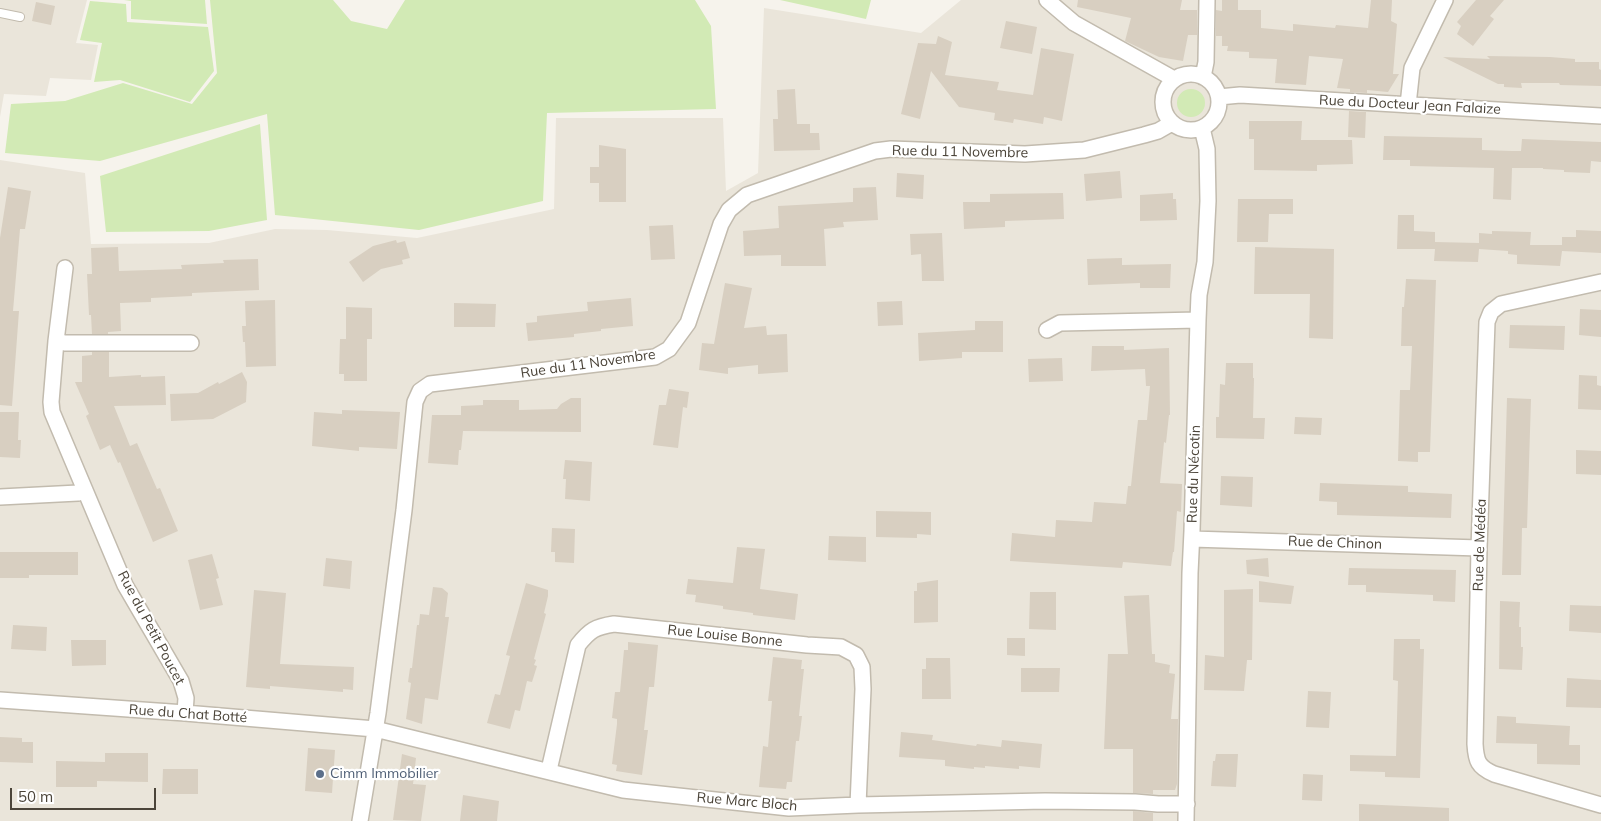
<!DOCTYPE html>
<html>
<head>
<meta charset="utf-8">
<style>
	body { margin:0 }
	#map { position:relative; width:1601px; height:821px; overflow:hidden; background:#f6f3ec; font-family:Mulish,sans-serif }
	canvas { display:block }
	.scale { position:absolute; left:10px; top:788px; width:146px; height:22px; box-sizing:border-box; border:2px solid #4b4439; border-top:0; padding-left:6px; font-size:15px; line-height:18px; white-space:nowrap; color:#4b4439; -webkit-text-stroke:4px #fff; paint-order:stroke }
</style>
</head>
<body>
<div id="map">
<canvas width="1601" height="821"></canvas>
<div class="scale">50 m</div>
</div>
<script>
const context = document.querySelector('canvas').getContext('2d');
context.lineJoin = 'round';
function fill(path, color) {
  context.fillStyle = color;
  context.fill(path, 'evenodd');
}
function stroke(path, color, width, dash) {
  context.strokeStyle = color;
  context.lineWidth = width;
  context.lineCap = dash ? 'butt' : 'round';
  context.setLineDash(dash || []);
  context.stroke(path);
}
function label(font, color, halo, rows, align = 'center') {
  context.font = font + ' Mulish,sans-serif';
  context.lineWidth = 4.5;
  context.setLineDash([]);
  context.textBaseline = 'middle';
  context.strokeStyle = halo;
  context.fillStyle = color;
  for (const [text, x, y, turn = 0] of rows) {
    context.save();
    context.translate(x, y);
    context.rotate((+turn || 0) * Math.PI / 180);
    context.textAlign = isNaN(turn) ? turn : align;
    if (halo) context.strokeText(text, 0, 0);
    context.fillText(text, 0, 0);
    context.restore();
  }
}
fill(new Path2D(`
	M0 0H87L76 43 98 45 91 80 50 78 46 96 4 94 0 117Z
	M961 0H1601V821H0V160L85 173 91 244 209 243 275 229 327 230 417 238 554 209 556 118H723L726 191 758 173 764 8 921 33Z`), '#eae5da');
fill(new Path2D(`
	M124 0H205L207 24 131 19V1Z
	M210 0H333L351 21 387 29 405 0H695L711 26 716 109 547 113 543 201 419 230 275 215 267 114 100 161 5 153 11 104 65 101 123 83 192 104 217 73Z
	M780 0H871L866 19Z
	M90 1 126 4 127 22 208 27 214 71 190 102 120 80 94 82 102 43 80 40Z
	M1177 103a14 14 0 1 1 28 0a14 14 0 1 1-28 0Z
	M260 124 267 220 209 231 106 232 100 176Z`), '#d2eab5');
fill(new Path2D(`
	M1078 0H1182L1180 10H1197V35H1188L1183 61 1159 57 1125 41 1131 18 1077 7Z
	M1222 0H1238V10H1261V28L1293 31V24L1335 28 1336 25 1368 28 1371 0H1392L1391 21 1397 24 1393 74H1399L1388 92 1367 90V93L1350 92V89L1337 88 1343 59 1309 56 1306 85 1275 83 1277 59 1249 58V52L1227 51 1228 46H1222V36H1216V10L1222 11Z
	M1476 0H1504L1490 16 1494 19 1473 46 1457 34 1461 26 1457 22Z
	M36 2 55 6 51 25 32 21Z
	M1006 21 1037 27 1032 54 1000 48Z
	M938 36 952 42 945 75 999 82 997 90 1033 95 1041 48 1074 54 1062 121 1044 117 1043 124 1014 119 1013 123 994 120 995 113 959 107 931 71 920 119 901 114 918 43 936 44Z
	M1487 56 1550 57 1575 59V62H1599V69L1601 70V86L1560 85 1559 83H1521L1522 88 1504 87V84H1498L1443 57 1490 59Z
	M795 89 797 124H810V133H819L820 150 774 151 773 119H778L777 90Z
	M1349 111 1366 112 1365 138 1348 137Z
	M1249 121H1302L1301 140H1352L1353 164 1317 165V171L1254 170V139H1249Z
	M1384 136 1482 138V150L1512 151H1521L1522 139 1601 142V162L1591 161 1590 173 1564 172V170L1543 169V168H1512L1511 200 1493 199 1494 168 1410 166V160H1383Z
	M599 145 626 149V202H599V183H590V167H599Z
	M1120 171 1122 198 1086 201 1084 174Z
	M897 173 924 175 923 199 896 197Z
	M8 187 31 191 25 229H20L13 311H19L12 406 0 405V238Z
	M876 187 878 220 843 222 844 227 824 229 826 266H781V255L744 256 743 231 779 228 778 206 853 202V188Z
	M1063 193 1064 219 1005 221V227L964 229 963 202H990V194Z
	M1173 193V199H1176L1177 220 1140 221V195Z
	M1238 199H1293V214H1269L1268 242H1237Z
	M1398 215H1414V231L1435 232V242L1479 243V233L1492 234V231L1531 232 1530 245H1562V237H1576V230L1601 231V253L1562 251 1560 266 1517 264V255L1508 254V251L1479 249 1478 262 1434 261 1435 249H1397Z
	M673 225 675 259 651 260 649 226Z
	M942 233 944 281H922L921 254 911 255 910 234Z
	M396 240 397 243 405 241 410 258 402 260 403 264 381 269 363 282 349 262 373 246Z
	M118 247 119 271 182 269 181 265 224 263 223 260 258 259 259 290 192 293V296L151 298V302L120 303 121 331 108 332V334H92L91 315H89L87 274H92L91 248Z
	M1255 247 1334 249 1333 339 1309 338 1310 294H1254Z
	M1122 258V265L1171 264 1170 288H1140V283L1088 285 1087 259Z
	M1406 279 1436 280 1430 452H1418V462L1398 461 1400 390H1410L1411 369 1412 346H1401L1402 307H1404Z
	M725 283 752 288 744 328 766 326 767 335 787 334 788 372 758 374V365L728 368V374L699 370 702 343 714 344Z
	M631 298 633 326 601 329V331L574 334V337L528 341 526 323 537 322V316L588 311 587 302Z
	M275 300 276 366 246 367 245 342H243L242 326H246L245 301Z
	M902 301 903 325 878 326 877 302Z
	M454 303 496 304 495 327H454Z
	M346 307 372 308V339H367V381H344V374H339L340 339H346Z
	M1580 309 1601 310V337L1579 335Z
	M975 321H1003V352H962V358L919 361 918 333 975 330Z
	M1510 325 1565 326 1564 350 1509 348Z
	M1092 346H1124V350L1169 348 1170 415H1169L1166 443 1164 442 1160 483 1182 484 1181 512 1177 511 1174 552H1173L1171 566 1123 562 1122 568 1010 561 1012 533 1055 537 1056 520 1092 522 1094 502 1126 504 1128 486H1131L1138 420H1147L1150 386H1146L1145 369 1091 371Z
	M92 352H109V377L141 375V377L165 376 166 405 114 406 130 446 137 443 157 489 160 488 178 531 153 542 120 462 118 463 110 445 100 450 86 416 89 414 75 382H82V356L92 355Z
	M1062 358 1063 381 1029 382 1028 359Z
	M1226 363H1253V378H1254L1253 418H1265L1264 439 1216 438V417H1219L1220 384 1225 385Z
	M242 372 247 382 246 402 213 419 171 421 170 394 198 393 218 382 219 384Z
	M1579 375 1597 376V385L1601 386V410L1578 409Z
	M669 389 689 392 687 408 683 407 678 448 653 445 659 405H666Z
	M571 398H581V432L463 431 461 450H459L458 465 428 463 432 415H461V406L483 405V400H519V410L557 409 561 404Z
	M1507 398 1531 399 1527 528H1522L1521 575H1502Z
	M342 410 400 412 397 449 359 447V451L312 446 314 412 342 414Z
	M0 412H19L18 440H21L20 458 0 457Z
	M1295 417 1322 418 1321 435 1294 434Z
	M1576 450 1601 451V475L1576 474Z
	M565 460 592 462 590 501 565 499 566 479H563Z
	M1221 476 1253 477 1252 507 1220 505Z
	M1320 483 1408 486V492L1452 494 1451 518 1337 515V502L1319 501Z
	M876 511 931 512V535L917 534V538L876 537Z
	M552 528 575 529 574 563 555 562V552H551Z
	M829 536 866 537V562L828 560Z
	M737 547 765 549 760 589 798 594 795 620 753 615V613L723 609V606L695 602 696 595 686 594 688 579 733 583Z
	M0 552H78V575H29V578H0Z
	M212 554 219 578 216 579 223 605 200 610 188 560Z
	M326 558 352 561 350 589 323 586Z
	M1268 558 1269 577 1247 574 1246 560Z
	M1349 568 1456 570 1455 602 1433 601V595L1366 592V585H1348Z
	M938 580V622L914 623V591H917V583Z
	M1259 581 1294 586 1291 604 1259 602Z
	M526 583 548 590V596L544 613 546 614 534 659 536 660 534 665 537 666 532 682 527 681 520 711 515 710 510 729 487 723 495 694 500 695 510 656 506 655Z
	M433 587 442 588 448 593 445 617H449L438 700 425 698 422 724 406 719 411 683 408 682 410 668H412L417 625H419L420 614 429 615Z
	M1253 589 1252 660H1247L1244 691 1204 690 1205 655 1224 657V590Z
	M254 590 286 593 280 664 354 667 353 690 343 689V692L270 686V689L246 687Z
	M1030 592H1056V630L1029 629Z
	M1149 595 1152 654H1155V662L1170 665 1169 673 1175 674 1171 719H1178L1177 784 1175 790H1153V794L1133 793V749H1104L1108 654H1128L1124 596Z
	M1500 601 1520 602 1519 627H1521V647H1523L1522 670 1499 669Z
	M1570 605 1601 606V633L1569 631Z
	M13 625 47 627 46 651 11 649Z
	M1007 638H1025V656L1007 655Z
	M1394 639H1420V649H1424L1420 778 1385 777V772L1350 771V755L1396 756 1398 681 1393 680Z
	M71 640H106V665L72 666Z
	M628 642 658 645 654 687H649L644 730H648L642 775 616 771 617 765 612 764 617 724V719L612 718 615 692H620L624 650H628Z
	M773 657 802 660 801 669H804L799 716H802L799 741H796L792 782H787L786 789 759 787 763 746 768 747 772 701H768Z
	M926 658H950L951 699H922V669H926Z
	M1021 668H1060L1059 692H1021Z
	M1567 678 1601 680V708L1566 707Z
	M1308 691 1331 692 1329 728 1306 727Z
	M1497 716 1516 717V723L1570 726 1569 745H1580V765L1537 764V744L1496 743Z
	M901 732 933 735 932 740 976 746 977 744 1001 747 1002 740 1042 744 1040 768 1019 766V769L985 766V768L974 767V769L945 766V760L899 757Z
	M0 737 22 738V742H33V763L0 762Z
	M308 748 335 750 332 793 305 791Z
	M105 753H148V782L97 781V787H56V761L105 762Z
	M402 754 416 758 413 784 426 785 421 821 393 820Z
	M1216 754H1238L1236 787 1211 786 1213 761H1215Z
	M163 769H198V794H162Z
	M1303 774 1323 775 1322 801 1302 800Z
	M463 795 499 801 497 821H460Z
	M1359 804 1449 808V821H1359Z
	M1133 811 1153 813V821H1133Z`), '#d8cfc1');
const service = new Path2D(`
	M0 13 20 17`);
const minor = new Path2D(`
	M1047 0 1074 23 1174 79
	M1163 102a28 28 0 1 1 56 0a28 28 0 1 1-56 0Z
	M1203 77 1206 62 1207 0
	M1219 97 1240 95 1601 116
	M1408 105 1412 68 1445 0
	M65 268 56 341 51 402 52 412 125 585 181 681 186 698 185 713
	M1601 282 1501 304 1491 312 1487 322 1479 548 1475 744C1476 761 1478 767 1494 774L1601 805
	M1047 330 1060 323 1198 320
	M56 341 65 343H191
	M0 497 78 493 85 490
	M1192 539 1479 548
	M0 700 185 713 375 729 623 790 789 808 858 805 1045 801 1135 802 1158 804H1187
	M549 770 578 645C590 630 595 627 614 624L807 645 841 647 856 655 862 667 863 689 858 805
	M360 821 378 713 404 510 415 402 420 391 430 384 655 357 669 349 688 323 721 224 729 210 747 195 875 151 891 149 1025 154 1084 150 1144 135 1158 131 1172 123
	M1186 821 1190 573 1192 531 1198 320 1199 295 1205 262 1208 201 1207 149 1202 128`);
stroke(service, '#c2bbae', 10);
stroke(minor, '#c2bbae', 18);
stroke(service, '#fff', 8);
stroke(minor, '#fff', 15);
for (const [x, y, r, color] of [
	[320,774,5,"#5c6f8a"]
]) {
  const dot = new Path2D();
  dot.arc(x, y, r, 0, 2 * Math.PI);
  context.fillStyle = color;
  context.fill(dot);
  stroke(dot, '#fff', 2);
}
label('14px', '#4b4439', '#fff', [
	["Rue du Docteur Jean Falaize",1410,105,3],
	["Rue du 11 Novembre",960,152,1],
	["Rue du 11 Novembre",588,364,-8],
	["Rue du Nécotin",1194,474,-88],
	["Rue de Chinon",1335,543,2],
	["Rue de Médéa",1480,545,-88],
	["Rue du Petit Poucet",151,628,62],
	["Rue Louise Bonne",725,636,6],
	["Rue du Chat Botté",188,714,4],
	["Rue Marc Bloch",747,802,5]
]);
label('14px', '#4e5e75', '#fff', [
	["Cimm Immobilier",330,774]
], 'left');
</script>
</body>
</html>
